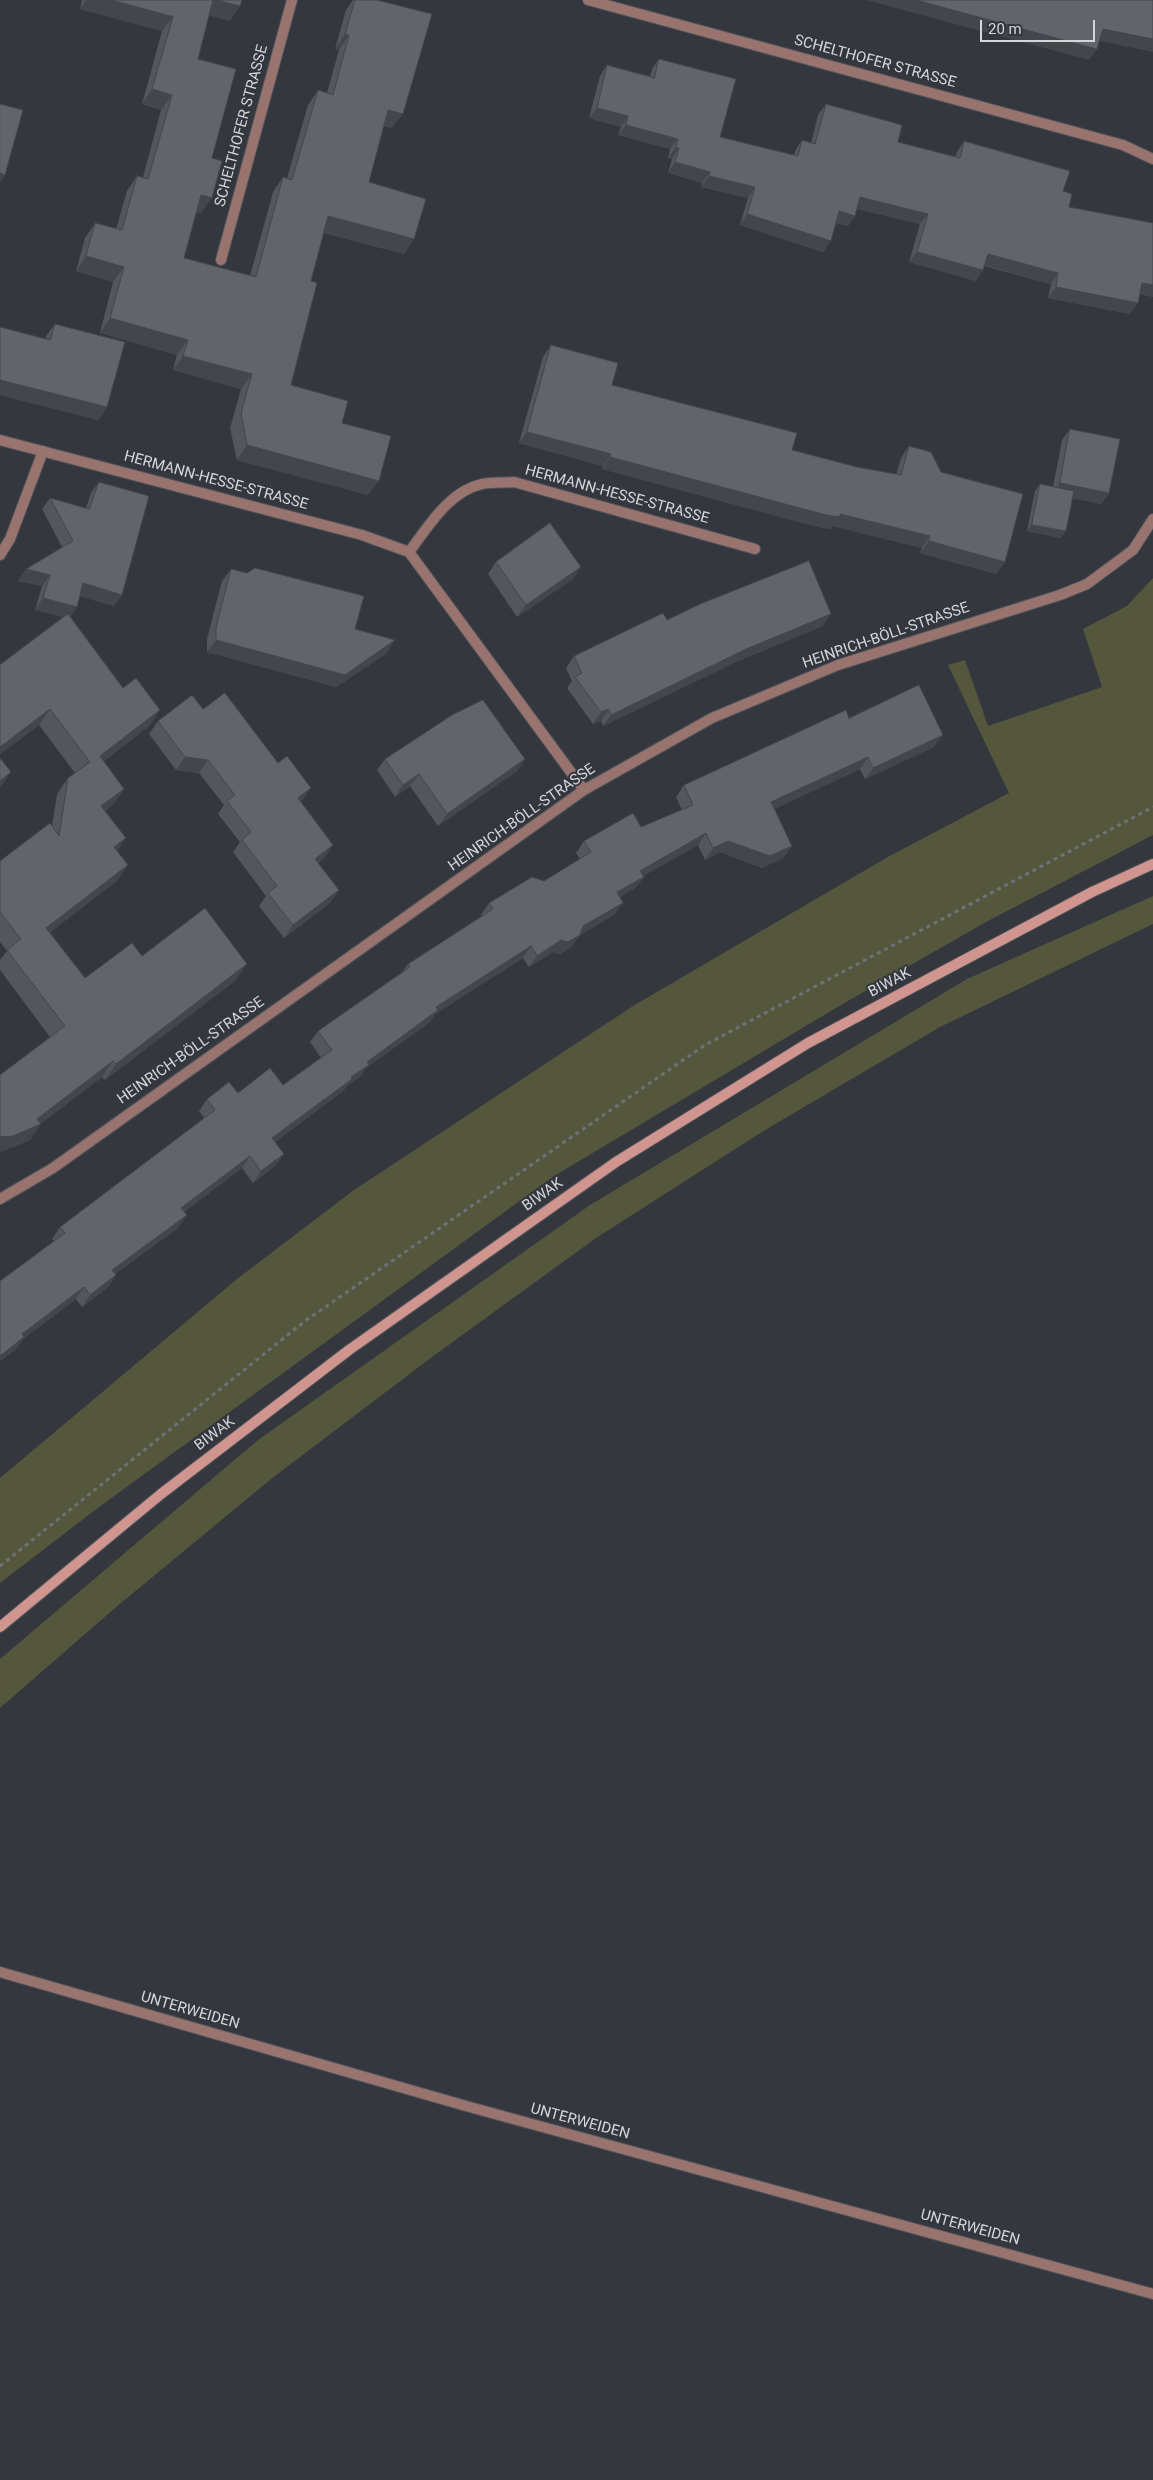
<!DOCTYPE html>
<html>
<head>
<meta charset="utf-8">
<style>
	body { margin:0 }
	#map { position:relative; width:1153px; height:2480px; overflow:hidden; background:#34373e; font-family:Roboto,sans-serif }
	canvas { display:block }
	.scale { position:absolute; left:980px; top:20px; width:115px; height:22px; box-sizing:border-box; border:2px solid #d4d6da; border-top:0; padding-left:6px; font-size:15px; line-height:18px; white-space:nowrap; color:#d4d6da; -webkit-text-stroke:4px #34373e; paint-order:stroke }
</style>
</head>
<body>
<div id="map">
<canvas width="1153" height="2480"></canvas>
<div class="scale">20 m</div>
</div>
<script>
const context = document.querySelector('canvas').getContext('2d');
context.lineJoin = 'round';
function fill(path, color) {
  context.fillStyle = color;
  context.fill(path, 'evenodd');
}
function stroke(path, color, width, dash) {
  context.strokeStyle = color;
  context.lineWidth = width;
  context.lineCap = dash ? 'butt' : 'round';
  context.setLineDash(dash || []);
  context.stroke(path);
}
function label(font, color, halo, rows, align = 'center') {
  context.font = font + ' Roboto,sans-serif';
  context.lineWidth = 4;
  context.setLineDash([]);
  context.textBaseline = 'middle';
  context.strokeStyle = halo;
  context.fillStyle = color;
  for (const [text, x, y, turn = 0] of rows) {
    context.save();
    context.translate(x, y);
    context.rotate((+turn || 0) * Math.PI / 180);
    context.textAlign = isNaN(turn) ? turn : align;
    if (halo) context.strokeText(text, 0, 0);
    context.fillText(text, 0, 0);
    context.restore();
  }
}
fill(new Path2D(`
	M1153 578V835L986 922 841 1005 554 1176 99 1507 0 1583V1478L237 1279 354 1190 633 1006 886 858 1009 793 948 665 965 660 988 726 1102 687 1083 629 1127 606Z
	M1153 896V924L940 1027 765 1130 596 1238 432 1357 271 1479 115 1608 0 1708V1659L258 1440 590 1205 967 979Z`), '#55573d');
const street = new Path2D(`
	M588 0 1123 145 1153 159
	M221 260 292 0
	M0 440 362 535 409 552 584 790
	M409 552C428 527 449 491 482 484 492 482 504 483 514 482L755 549
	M0 555 10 539 43 451
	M0 1199 53 1168 584 790 712 718 838 665 1060 595 1087 584 1133 550 1153 519
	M0 1972 466 2106 1153 2294`);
const secondary = new Path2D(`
	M0 1627 161 1494 349 1350 616 1162 808 1043 1092 892 1153 864`);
stroke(street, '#51545a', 12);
stroke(secondary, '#51545a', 12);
stroke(new Path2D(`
	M0 1566 305 1321 705 1045 1153 807`), '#6e7177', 3, [4, 4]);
stroke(street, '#99746f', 10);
stroke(secondary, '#d0958e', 10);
fill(new Path2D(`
	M82 0H242L230 21 209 15 198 59 212 158 201 213 196 212 184 258 250 276 273 192 283 177 287 178 308 105 318 90 327 93 339 50 335 49 346 10 353 0H377L392 128 383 126 369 182 404 254 324 233 311 281 291 385 342 423 368 495 237 460 230 428 241 389 173 370 177 355 100 333 113 282 76 271 85 238 95 223 116 229 127 191 137 176 143 177 161 110 142 104 162 31 80 9Z
	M659 59 720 137 794 155 795 151 802 140 811 143 818 115 826 104 898 142 955 157 957 152 964 141 1063 191 1069 207 1153 223V297L1139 294 1130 314 1048 298 1051 284 984 266 976 281 909 262 920 224 857 209 855 216 848 226 836 223 823 252 740 225 748 198 701 187 702 183 668 173 672 159 668 158 670 149 618 135 621 127 589 118 600 76 607 65 650 76 652 69Z
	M55 324 107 407 98 420 0 395V327L46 339V336Z
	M551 345 612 385 792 450 857 467 896 475 901 458 909 446 941 472 1005 562 996 574 920 553 922 548 833 526 831 529 818 527 602 469 603 466 519 443 543 357Z
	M1070 429 1109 493 1101 504 1072 498 1061 538 1027 531 1035 491 1040 484 1053 487 1062 440Z
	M99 482 122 595 114 606 80 596 70 616 123 688 160 710 149 726 104 761 124 789 113 804 105 811 117 851V881L50 932 85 978 142 956 236 980 105 1080 102 1077 40 1124 30 1140 0 1152V1075L50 1037 0 970V960L7 951 0 942V861L52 826 57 794 68 778 75 773 39 725 0 754V665L63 617 35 610 42 586 18 581 26 569 62 547 42 509 50 498 86 508 91 493Z
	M496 562 573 579 517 617 488 574Z
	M231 569 355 629 387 653 336 687 207 652V639L222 581Z
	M667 620 823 626 738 661 603 726 601 721 593 724 567 688 572 681 566 668 574 656Z
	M203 709 311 788 301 802 333 845 324 858 318 863 339 890 330 903 284 938 259 906 266 896 233 852 240 842 218 814 224 805 199 773 176 770 149 734 158 721Z
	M849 718 934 747 865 779 860 769 774 809 792 846 783 858 762 868 720 852 705 860 698 845 643 876 644 877 635 888 620 897 615 914 580 935 571 947 560 954 553 952 529 967 523 958 435 1014 430 1022 366 1068 361 1076 347 1086 344 1090 275 1142 284 1154 276 1165 253 1183 242 1168 184 1212 179 1227 115 1274 116 1275 108 1287 82 1307 76 1299 24 1338 16 1349 0 1361V1281L54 1241 52 1239 60 1227 204 1118 199 1111 207 1099 283 1085 321 1058 310 1042 318 1031 402 972 408 964 482 916 481 915 489 903 544 881 580 859 576 853 584 841 641 827 682 810 676 797 684 785Z
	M385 759H525L517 771 438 826 410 786 395 797 377 770Z`), '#54565d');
fill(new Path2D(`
	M86 0H111L173 17 162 31 80 9Z
	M212 0H218L240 6 230 21 202 14Z
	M866 0H916L1097 49 1089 60Z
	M1103 29 1153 39V52L1095 40Z
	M345 34 349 35 339 50 335 49Z
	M152 89 172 95 161 110 142 104Z
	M597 108 628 116 621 127 589 118Z
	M388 110 403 114 392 128 377 124Z
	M626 125 678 139 670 149 618 135Z
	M676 147 679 148 672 159 668 158Z
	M675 162 710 172 702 183 668 173Z
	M0 173 5 175 0 182Z
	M709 176 755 187 748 198 701 187Z
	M201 195 212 198 201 213 190 210Z
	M860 197 928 214 920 224 853 208Z
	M839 211 855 216 848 226 831 221Z
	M747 214 831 241 823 252 740 225Z
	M328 216 414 239 404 254 318 231Z
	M917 252 983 270 976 281 909 262Z
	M988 254 1058 273 1051 284 980 264Z
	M86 256 124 267 113 282 76 271Z
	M1142 283 1153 285V297L1134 293Z
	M1056 287 1138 303 1130 314 1048 298Z
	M110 318 188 340 177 355 100 333Z
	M183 356 252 374 241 389 173 370Z
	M0 380 107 407 98 420 0 395Z
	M527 432 611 454 603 466 519 443Z
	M247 445 379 481 368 495 237 460Z
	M610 457 840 514 930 536 922 548 833 526 831 529 818 527 602 469Z
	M1060 483 1109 493 1101 504 1052 494Z
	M1032 525 1066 531 1061 538 1027 531Z
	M929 541 1005 562 996 574 920 553Z
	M581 567 573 579 517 617 526 605Z
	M26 569 50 575 42 586 18 581Z
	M83 583 122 595 114 606 75 595Z
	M43 598 77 607 69 619 35 610Z
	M831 614 823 626 738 661 603 726 611 715 746 649Z
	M216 640H395L387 653 336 687 207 652Z
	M50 709 39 725 0 754V747Z
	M609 709 601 721 593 724 601 712Z
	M160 710 149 726 89 772 100 756Z
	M943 735 934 747 865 779 873 768Z
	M185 757 208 760 199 773 176 770Z
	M868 757 860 769 763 814 771 802Z
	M525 759 517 771 438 826 447 814Z
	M11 772 0 788V781Z
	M419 774 410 786 395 797 403 785Z
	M311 788 302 801 289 811 298 798Z
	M124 789 113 804 90 822 101 806Z
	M706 833 698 845 632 882 640 871Z
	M126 838 115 854 114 847Z
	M728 841 792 846 783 858 762 868 720 852 705 860 713 848Z
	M333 845 324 858 306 872 315 859Z
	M128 865 117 881 35 944 46 928Z
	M644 877 635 888 609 904 617 892Z
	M339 890 330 903 284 938 293 925Z
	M623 903 615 914 575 938 583 926Z
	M580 935 571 947 560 954 553 952 529 967 537 956 561 940Z
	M531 946 523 958 435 1014 430 1022 366 1068 361 1076 347 1086 344 1090 264 1150 272 1138 351 1077 367 1062 436 1007Z
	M247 964 236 980 105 1080 116 1064Z
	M113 1061 102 1077 38 1125 41 1124 30 1140 0 1152V1137L37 1119Z
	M284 1154 276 1165 253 1183 261 1171Z
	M250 1156 242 1168 173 1220 181 1208Z
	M187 1215 179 1227 104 1282 112 1270Z
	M116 1275 108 1287 82 1307 90 1295Z
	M84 1287 76 1299 24 1338 16 1349 0 1361V1356L22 1334Z`), '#45464c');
const building = new Path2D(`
	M111 0H213L198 59 236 69 212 158 222 161 212 198 201 195 184 258 256 277 283 177 292 180 318 90 333 95 349 35 345 34 355 0H377L432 14 403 114 388 110 369 182 426 199 414 239 328 216 311 281 317 283 291 385 348 401 342 423 391 436 379 481 247 445 241 413 252 374 183 356 188 340 110 318 124 267 86 256 95 223 122 230 137 176 148 179 172 95 152 89 173 17Z
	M218 0H242L240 6Z
	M916 0H1153V39L1103 29 1097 49Z
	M659 59 736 79 720 137 798 156 802 140 815 144 826 104 902 125 898 142 960 158 964 141 1070 171 1063 191 1072 194 1069 207 1153 223V285L1142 283 1138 303 1056 287 1058 273 988 254 983 270 917 252 928 214 860 197 855 216 839 211 831 241 747 214 755 187 709 176 710 172 675 162 679 148 676 147 678 139 626 125 628 116 597 108 607 65 654 78Z
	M0 104 23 110 5 175 0 173Z
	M55 324 125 342 107 407 0 380V327L50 340Z
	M551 345 618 363 612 385 797 433 792 450 857 467 901 475 909 446 931 452 941 472 1023 494 1005 562 929 541 930 536 840 514V517L826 515 610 457 611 454 527 432Z
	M1070 429 1120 439 1109 493 1060 483Z
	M99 482 149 496 122 595 83 583 77 607 43 598 50 575 26 569 73 541 50 498 89 509Z
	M1040 484 1074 491 1066 531 1032 525Z
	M550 523 581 567 526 605 496 562Z
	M809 561 831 614 746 649 611 715 609 709 601 712 575 677 582 673 574 656 663 613 667 620 700 604Z
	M255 568 364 596 355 629 395 640 345 675 216 640V627L231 569 247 573Z
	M68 614 123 688 136 678 160 710 100 756 124 789 101 806 126 838 114 847 128 865 46 928 85 978 132 943 142 956 205 908 247 964 116 1064 113 1061 37 1119 41 1124 13 1136 0 1137V1075L65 1026 7 950 21 939 0 912V861L50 823 59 836 68 778 90 762 50 709 0 747V665Z
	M919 685 943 735 873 768 868 757 771 802 792 846 770 856 728 841 713 848 706 833 640 871 644 877 617 892 623 903 583 926 580 935 568 942 561 940 537 956 531 946 436 1007 438 1010 367 1062 369 1065 351 1077 352 1079 272 1138 284 1154 261 1171 250 1156 181 1208 187 1215 112 1270 116 1275 90 1295 84 1287 22 1334 24 1337 0 1356V1281L65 1233 60 1227 215 1110 207 1099 229 1082 238 1093 270 1068 283 1085 332 1050 318 1031 410 967 408 964 493 909 489 903 532 877 544 881 591 852 584 841 633 813 641 827 693 805 684 785 846 710 849 718Z
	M225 693 278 763 287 756 311 788 298 798 333 845 315 859 339 890 293 925 268 893 277 886 242 840 251 832 227 801 235 795 208 760 185 757 158 721 192 695 203 709Z
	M483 700 525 759 447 814 419 774 403 785 385 759 452 715Z
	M0 758 11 772 0 781Z`);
fill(building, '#62646c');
stroke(building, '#45464c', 1);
label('15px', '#d4d6da', '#34373e', [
	["SCHELTHOFER STRASSE",875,62,15],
	["SCHELTHOFER STRASSE",242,126,-75],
	["HERMANN-HESSE-STRASSE",216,481,15],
	["HERMANN-HESSE-STRASSE",617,495,15],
	["HEINRICH-BÖLL-STRASSE",886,636,-19],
	["HEINRICH-BÖLL-STRASSE",522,818,-35],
	["BIWAK",890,983,-28],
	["HEINRICH-BÖLL-STRASSE",191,1051,-35],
	["BIWAK",543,1195,-35],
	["BIWAK",215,1434,-37],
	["UNTERWEIDEN",190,2011,16],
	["UNTERWEIDEN",580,2122,15],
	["UNTERWEIDEN",970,2228,15]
]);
</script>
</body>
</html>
